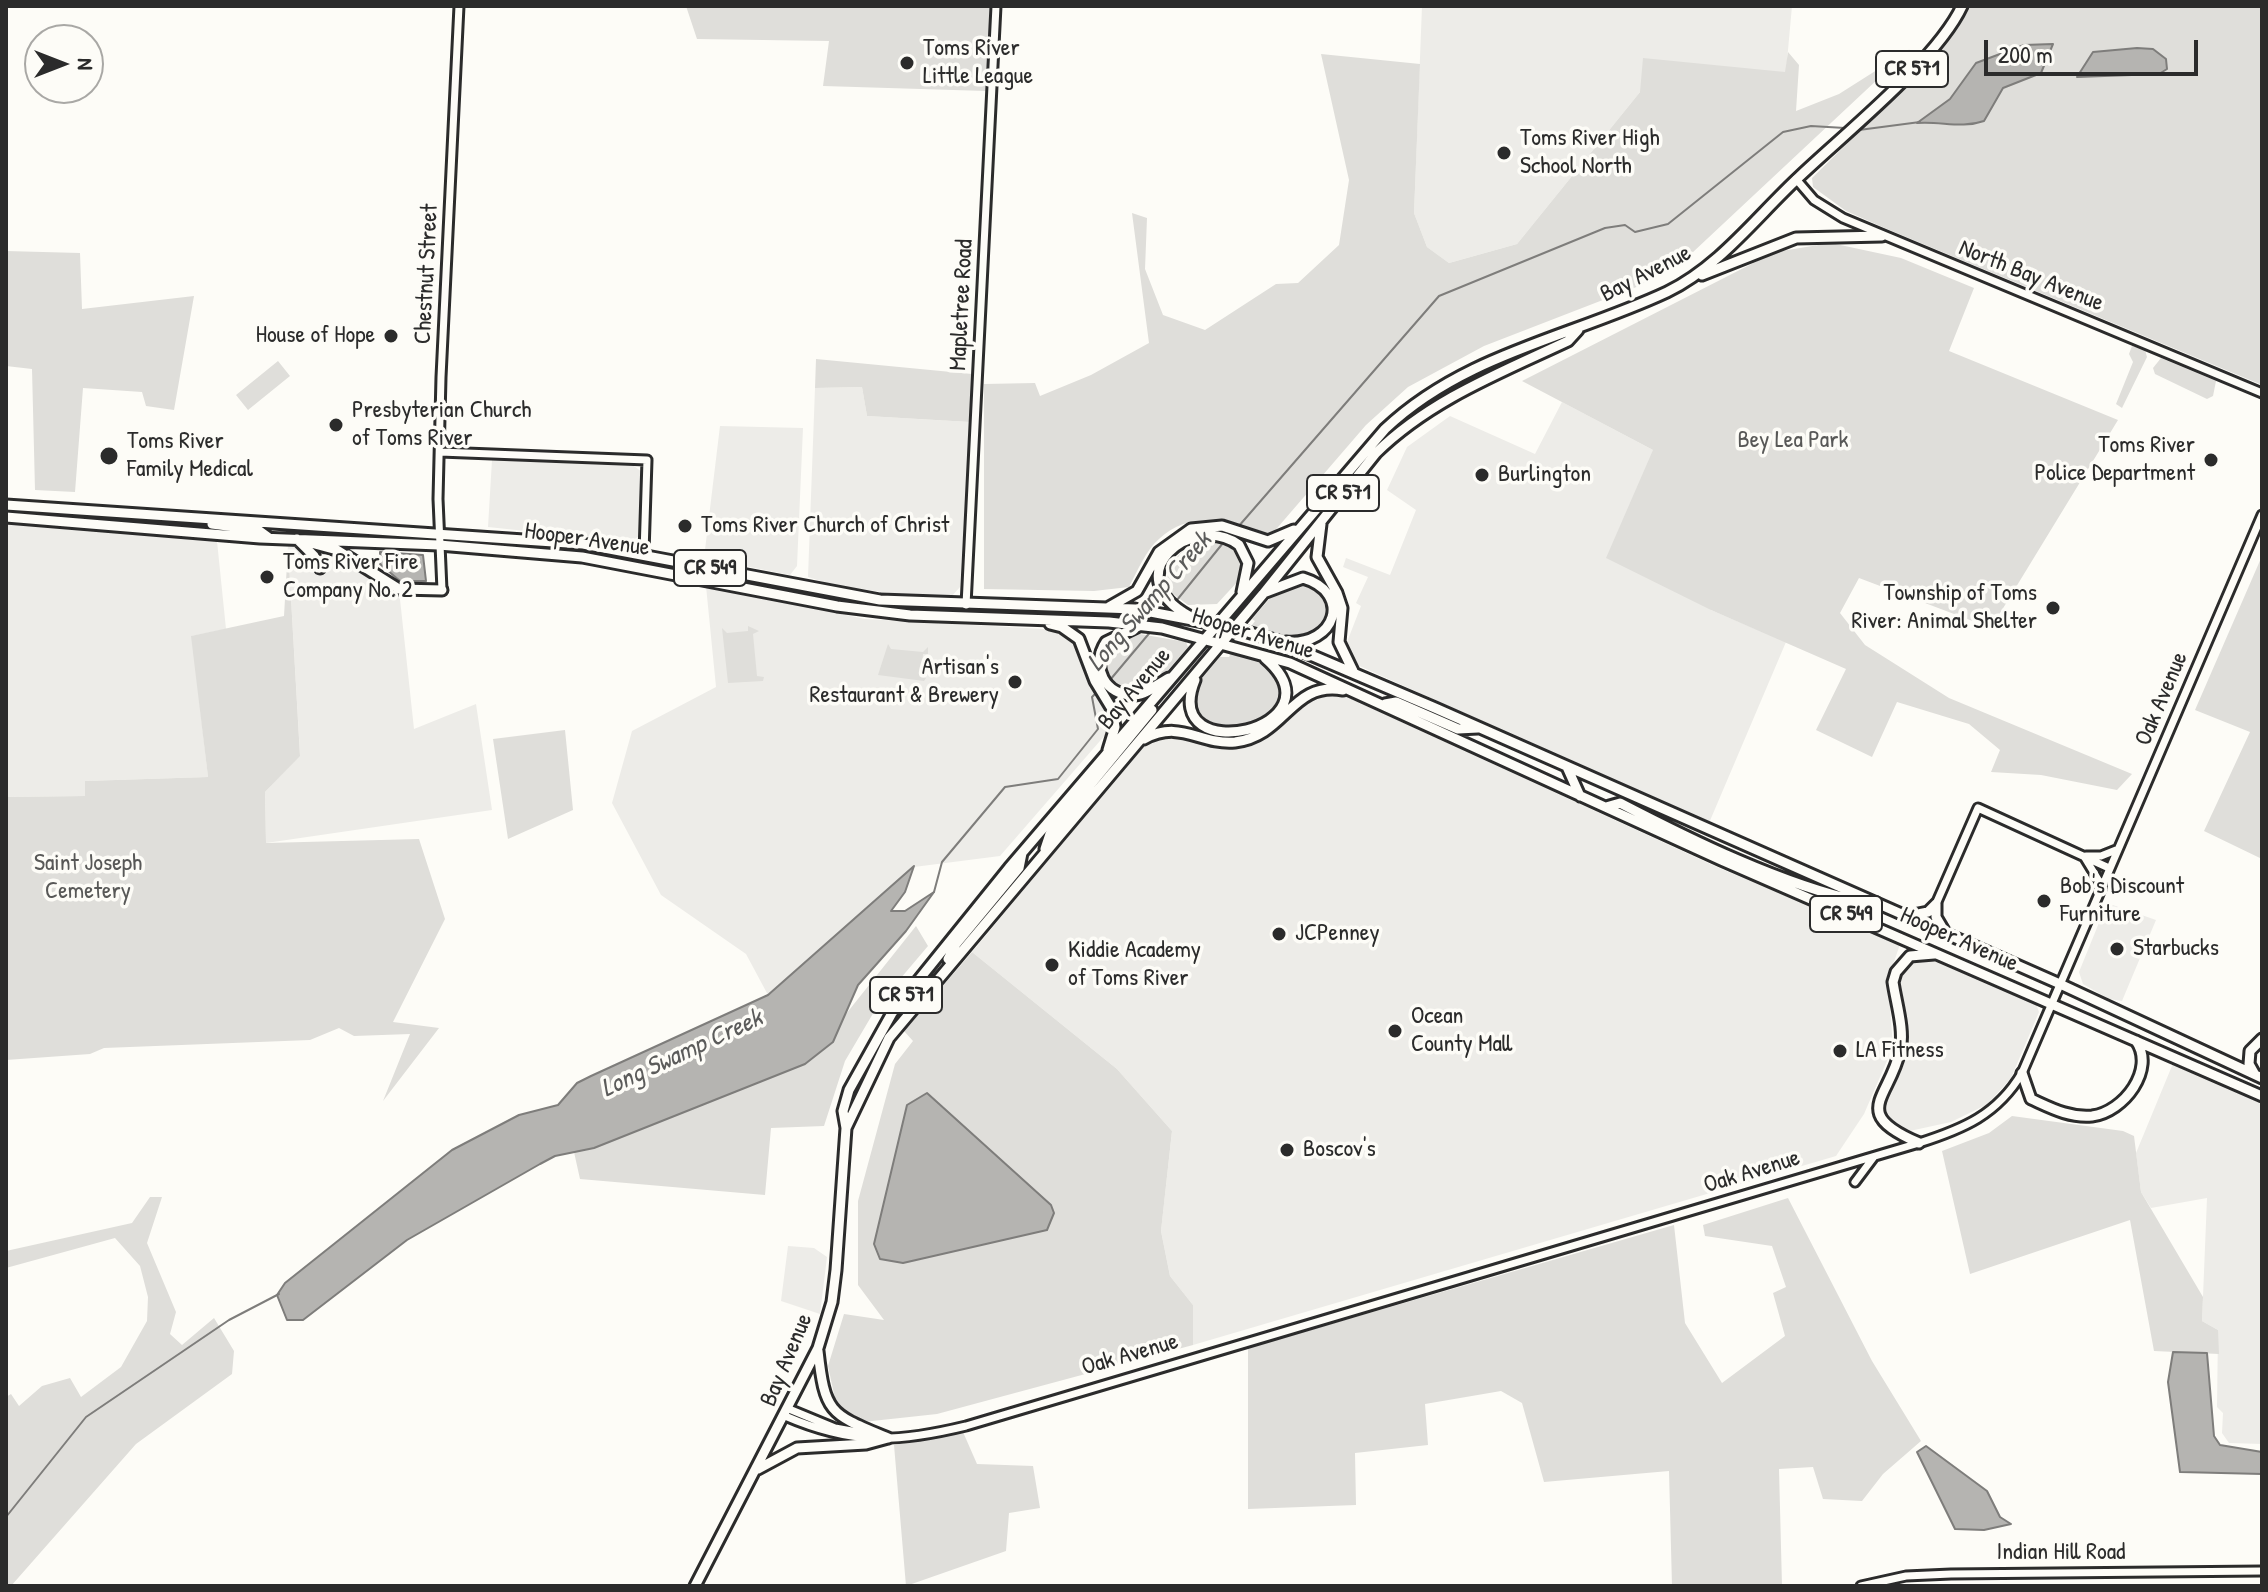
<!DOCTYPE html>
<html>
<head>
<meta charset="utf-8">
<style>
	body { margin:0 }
	#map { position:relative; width:2268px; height:1592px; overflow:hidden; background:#fdfcf7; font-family:"Patrick Hand",sans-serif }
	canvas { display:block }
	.frame { position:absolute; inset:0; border:8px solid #2b2b2b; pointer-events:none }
	.north { position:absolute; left:24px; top:24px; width:80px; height:80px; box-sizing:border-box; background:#fdfcf7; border:2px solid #a9a8a5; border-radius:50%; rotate:90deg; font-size:22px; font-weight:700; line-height:32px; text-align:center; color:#2b2b2b }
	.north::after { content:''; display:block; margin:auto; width:28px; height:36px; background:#2b2b2b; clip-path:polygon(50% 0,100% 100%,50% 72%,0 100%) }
	.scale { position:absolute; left:1984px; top:40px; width:214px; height:36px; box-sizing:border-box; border:4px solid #2b2b2b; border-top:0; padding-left:10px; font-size:24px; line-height:28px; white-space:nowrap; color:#2b2b2b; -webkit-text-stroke:6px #fdfcf7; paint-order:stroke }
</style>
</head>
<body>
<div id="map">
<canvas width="2268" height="1592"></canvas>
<div class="frame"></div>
<div class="north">N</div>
<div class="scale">200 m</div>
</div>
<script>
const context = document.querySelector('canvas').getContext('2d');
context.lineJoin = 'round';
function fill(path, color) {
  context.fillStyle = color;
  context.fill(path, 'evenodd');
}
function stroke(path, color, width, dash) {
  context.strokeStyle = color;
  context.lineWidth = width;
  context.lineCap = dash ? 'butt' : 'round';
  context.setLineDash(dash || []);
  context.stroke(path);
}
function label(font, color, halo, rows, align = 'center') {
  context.font = font + ' "Patrick Hand",sans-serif';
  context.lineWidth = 7;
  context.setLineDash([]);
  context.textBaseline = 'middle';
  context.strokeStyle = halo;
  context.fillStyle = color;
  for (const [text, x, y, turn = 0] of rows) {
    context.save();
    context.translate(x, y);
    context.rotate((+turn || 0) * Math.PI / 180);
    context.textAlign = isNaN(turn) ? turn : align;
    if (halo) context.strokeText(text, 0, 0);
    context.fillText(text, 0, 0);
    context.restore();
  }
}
fill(new Path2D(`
	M1422 6H1792L1786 72 1640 92 1517 244 1449 263 1427 247 1414 213Z
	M862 387 867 416 970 422 960 587 951 597 910 596 833 585 808 577 815 388Z
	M1562 402 1653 450 1711 610 1786 642 1709 823 1355 664 1347 642 1361 606 1356 603 1368 577 1343 567 1346 558 1390 575 1416 510 1387 490 1407 447 1450 416 1535 454Z
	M720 426 803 428 797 566 790 575 704 558Z
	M492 460 634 466 642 472 638 537 629 542 488 527Z
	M6 522 217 541 226 629 192 636 208 777 85 781 86 796 6 797Z
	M288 546 349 557 399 590 414 729 476 704 492 810 266 843 265 792 300 755Z
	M706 586 865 619 1062 630 1075 640 1108 712 1106 734 1000 856 914 867 768 995 746 954 661 895 612 803 632 731 716 687Z
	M1332 690 1717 867 1900 944 1888 980 1893 1047 1864 1114 1836 1156 1193 1345V1305L1170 1276 1161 1231 1172 1131 1117 1069 972 952 1149 739 1158 735 1252 742 1281 726 1305 700Z
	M2107 903 2156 920 2122 1001 2109 999 2083 984 2079 972Z
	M1931 956 2035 1001 2039 1012 2011 1078 1988 1104 1951 1122 1905 1132 1889 1123 1882 1103 1903 1056 1897 985 1900 972 1910 961Z
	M2174 1061 2262 1102V1444L2229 1443 2222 1433 2223 1413 2217 1407 2218 1330 2202 1321 2207 1198 2151 1208 2141 1192 2136 1153Z
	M788 1246 814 1248 827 1257 820 1314 781 1301Z`), '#edece8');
fill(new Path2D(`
	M686 6H990L986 91 823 86 829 41 697 39Z
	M1967 6H2262V385L1887 229 1846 211 1813 187 1812 178 1920 72 1943 46Z
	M1910 49 1692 253 1639 286 1484 346 1408 387 1366 425 1272 534C1234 524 1193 507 1159 539 1146 550 1137 572 1129 587L1094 591 984 589V384L1035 383 1040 396 1091 375 1149 343 1132 213 1147 218 1145 269 1163 315 1205 330 1276 284 1298 283 1339 245 1349 180 1321 54 1420 64 1414 213 1427 247 1449 263 1517 244 1640 92 1643 58 1785 72 1788 52 1799 65 1796 111 1839 94Z
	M1831 243 1901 258 1974 288 1949 351 2118 420 1991 628 1859 578 1840 613 1865 645 1949 698 2132 774 2117 790 2041 775 1991 772 2000 750 1969 724 1897 702 1872 757 1816 730 1846 669 1711 610 1606 558 1653 450 1522 381 1775 252Z
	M6 251 80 253 82 309 194 296 174 410 146 406 142 392 83 388 75 492 35 490 32 369 6 366Z
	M2132 346 2145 350 2147 357 2122 408 2116 404 2133 362 2129 354Z
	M2161 358 2216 381 2213 396 2207 399 2155 374 2153 368Z
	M816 359 972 374 970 422 867 416 862 387 815 388Z
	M278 361 290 376 248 410 236 395Z
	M1203 541C1223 541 1233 546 1243 563L1240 579 1217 604 1188 605 1165 588C1170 562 1177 550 1203 541Z
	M288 546 300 756 265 792 266 843 419 839 445 919 393 1022 439 1028 383 1101 410 1034 354 1036 339 1028 310 1040 104 1048 90 1054 6 1060V797L85 796V781L208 777 191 636 284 616Z
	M2262 556V859L2204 831 2250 732 2195 710Z
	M1297 582C1335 585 1333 614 1312 637L1292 639 1252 625 1255 621 1252 619 1277 590Z
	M748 626 759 631 753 634 757 676 764 677 763 681 728 683 722 628 727 633 748 631Z
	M1134 633 1186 642 1188 647 1162 677 1135 691C1108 688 1097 667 1111 643Z
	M888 644 891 649 923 652 928 647V654H923L921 677 926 678 924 681 878 675Z
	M1231 653 1267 664 1282 682C1281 688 1281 696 1279 702 1269 729 1225 735 1203 720L1194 704 1197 684 1220 657H1229Z
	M565 730 573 810 508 839 493 739Z
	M916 926 928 946 878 1005 845 1061 824 1126 771 1128 765 1195 580 1179 574 1152 594 1148 815 1053Z
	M972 952 1117 1069 1172 1131 1161 1231 1170 1276 1193 1305V1345L937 1414 863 1422 837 1408 828 1366 844 1314 884 1320 858 1285V1201L895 1064 913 1041 904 1031Z
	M2012 1116 2123 1131 2134 1136 2141 1192 2203 1297 2202 1321 2218 1330 2219 1354 2154 1351 2130 1220 1970 1274 1942 1151 1989 1133Z
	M150 1197H162L147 1243 176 1312 170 1334 182 1345 214 1318 234 1351 232 1374 136 1444 11 1586 6 1584V1397L11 1394 19 1406 42 1386 70 1378 81 1397 121 1367 147 1321 148 1297 140 1266 115 1238 6 1268V1251L132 1223Z
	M1788 1198 1872 1361 1921 1441 1883 1474 1862 1501 1823 1499 1813 1467 1779 1469 1782 1586H1672L1669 1471 1544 1482 1522 1403 1501 1391 1425 1404 1428 1445 1355 1453 1356 1505 1248 1509V1348L1674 1225 1685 1323 1722 1383 1785 1336 1773 1293 1786 1287 1772 1246 1705 1236 1703 1225Z
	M963 1432 977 1464 1033 1466 1040 1508 1009 1513 1006 1551 906 1586 894 1445Z`), '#dfdeda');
const water = new Path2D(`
	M2053 44 2041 73 2003 88 1984 121C1961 129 1942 121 1917 123L1950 99 1976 63 2024 45Z
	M2137 48 2153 49 2166 59 2167 69 2159 74 2077 77 2093 52Z
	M380 552 423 555 426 581H400L380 564Z
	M914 866 905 892 891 911H905L934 892 906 931 858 985 833 1042 805 1064 594 1148 555 1156 540 1164 407 1240 303 1320H287L277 1295 285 1283 452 1150 519 1115 558 1105 577 1083 591 1076 768 995Z
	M927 1093 1051 1205 1054 1213 1047 1230 903 1263 880 1259 874 1244 907 1105Z
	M2173 1352 2207 1353 2214 1436 2220 1445 2262 1452V1474L2180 1472 2168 1382Z
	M1926 1446 1987 1491 2000 1517 2011 1524 1984 1530 1955 1529 1917 1452Z`);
fill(water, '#b5b4b1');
stroke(water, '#7e7d7b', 2);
stroke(new Path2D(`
	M1859 130 1920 122
	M1238 527 1439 296 1605 228 1625 225 1635 232 1668 224 1783 132 1811 126 1845 128
	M1177 600 1223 543
	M1110 680 1152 630
	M934 892 942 862 1005 787 1058 779 1098 729 1092 697 1096 693
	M6 1517 86 1417 229 1320 279 1294`), '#7e7d7b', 2);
const tertiary = new Path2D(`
	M1796 179 1814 200 1843 218 2262 393
	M440 452 647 460 644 553
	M442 590 438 499 441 377 459 6
	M966 605 996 6
	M2086 856H2101L2116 850
	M2085 858 2102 886
	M1936 904 1978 808 2109 868
	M1855 1182 1873 1158
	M789 1409 835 1428 874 1435
	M785 1416C852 1445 896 1443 966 1426L1919 1143C1963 1129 1997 1115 2022 1073L2262 515
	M1861 1586 1906 1576 1951 1574 2262 1571`);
const primary = new Path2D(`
	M1702 275 1796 238 1882 236
	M6 505 583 544 880 600 1135 609 1234 628 1278 641 1435 708 2060 984 2262 1078
	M6 517 260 538 439 545 582 557 837 606 910 615 1109 622 1162 628 1290 663 1721 860 2262 1096
	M212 524 258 530 269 538
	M1321 524 1317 557 1337 593 1342 608 1339 642 1353 671
	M297 539 314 556 320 568
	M311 543 337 550 399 589 442 590
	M1266 592 1303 578C1353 593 1336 646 1286 642
	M1109 607 1137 591 1159 552 1191 529 1222 526 1268 541 1294 530
	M1189 616C1115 575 1192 511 1239 545L1248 563 1242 592
	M1050 624 1062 627 1079 639 1095 681 1112 709 1115 727 1108 750
	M1139 626 1106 642C1090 666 1105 697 1135 695 1147 694 1159 683 1169 678
	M1195 680C1158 771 1347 729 1265 658
	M1385 704 1396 702 1458 729 1478 728
	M1144 739C1181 719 1199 745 1235 742 1286 736 1291 681 1343 690
	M1567 767 1580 796
	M1606 807 1620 803C1693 841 1781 884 1861 902
	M1045 849 1050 834 1152 710
	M1936 904V917L1946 934
	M1908 916 1928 912 1936 904
	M948 959 956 944 1019 868 1022 853
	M2022 1073 2031 1099C2051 1108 2069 1118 2092 1116 2124 1112 2156 1069 2136 1041
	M2254 1073 2249 1064 2250 1051 2262 1039
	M846 1128 843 1111 849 1090 892 1013 1009 868 1385 429C1464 354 1571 337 1667 292 1720 266 1756 217 1799 177 1844 134 1937 60 1962 6
	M1919 1143C1849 1113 1889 1099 1900 1051 1905 1030 1896 1003 1893 982L1896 972 1910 956 1934 954
	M818 1351C825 1414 830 1414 888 1438
	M758 1469 797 1448 866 1444 888 1438
	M695 1586 818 1348 832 1302 836 1270 846 1128 889 1038 1263 594 1376 453C1430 400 1500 373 1568 341L1578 330`);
stroke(tertiary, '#2b2b2b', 13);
stroke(primary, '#2b2b2b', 15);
stroke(tertiary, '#fdfcf7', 7);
stroke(primary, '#fdfcf7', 9);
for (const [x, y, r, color] of [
	[907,63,8,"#2b2b2b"],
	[1504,153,8,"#2b2b2b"],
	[391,336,8,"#2b2b2b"],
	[336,425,8,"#2b2b2b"],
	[109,456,10,"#2b2b2b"],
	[2211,460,8,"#2b2b2b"],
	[1482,475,8,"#2b2b2b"],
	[685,526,8,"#2b2b2b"],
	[267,577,8,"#2b2b2b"],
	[2053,608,8,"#2b2b2b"],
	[1015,682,8,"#2b2b2b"],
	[2044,901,8,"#2b2b2b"],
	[1279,934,8,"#2b2b2b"],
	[2117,949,8,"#2b2b2b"],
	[1052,965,8,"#2b2b2b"],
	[1395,1031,8,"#2b2b2b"],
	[1840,1051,8,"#2b2b2b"],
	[1287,1150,8,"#2b2b2b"]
]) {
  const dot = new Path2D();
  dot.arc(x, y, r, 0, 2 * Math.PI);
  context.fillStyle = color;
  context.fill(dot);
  stroke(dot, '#fdfcf7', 3);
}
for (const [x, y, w] of [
	[1912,69,72],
	[1343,493,72],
	[710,568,72],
	[1846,914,72],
	[906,995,72]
]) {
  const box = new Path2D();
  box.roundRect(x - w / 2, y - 18, w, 36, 6);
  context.fillStyle = '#fdfcf7';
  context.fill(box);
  stroke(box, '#2b2b2b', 2);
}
label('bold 22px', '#2b2b2b', null, [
	["CR 571",1912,69],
	["CR 571",1343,493],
	["CR 549",710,568],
	["CR 549",1846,914],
	["CR 571",906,995]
]);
label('24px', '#2b2b2b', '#fdfcf7', [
	["Toms River",923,49],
	["Little League",923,77],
	["Toms River High",1520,139],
	["School North",1520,167],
	["House of Hope",375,336,"right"],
	["Presbyterian Church",352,411],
	["of Toms River",352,439],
	["Toms River",127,442],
	["Family Medical",127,470],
	["Toms River",2195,446,"right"],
	["Police Department",2195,474,"right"],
	["Burlington",1498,475],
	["Toms River Church of Christ",701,526],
	["Toms River Fire",283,563],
	["Company No. 2",283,591],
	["Township of Toms",2037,594,"right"],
	["River: Animal Shelter",2037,622,"right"],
	["Artisan's",999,668,"right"],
	["Restaurant & Brewery",999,696,"right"],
	["Bob's Discount",2060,887],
	["Furniture",2060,915],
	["JCPenney",1295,934],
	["Starbucks",2133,949],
	["Kiddie Academy",1068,951],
	["of Toms River",1068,979],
	["Ocean",1411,1017],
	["County Mall",1411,1045],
	["LA Fitness",1856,1051],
	["Boscov's",1303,1150]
], 'left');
label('24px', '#2b2b2b', '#fdfcf7', [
	["Chestnut Street",427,274,-87],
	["Bay Avenue",1646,274,-27],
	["North Bay Avenue",2031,276,22],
	["Mapletree Road",962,305,-87],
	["Hooper Avenue",587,540,8],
	["Hooper Avenue",1253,634,17],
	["Bay Avenue",1135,689,-50],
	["Oak Avenue",2162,699,-67],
	["Hooper Avenue",1959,940,24],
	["Oak Avenue",1752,1172,-17],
	["Oak Avenue",1130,1355,-16],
	["Bay Avenue",787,1360,-67],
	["Indian Hill Road",2061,1553]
]);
label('24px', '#585857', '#fdfcf7', [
	["Bey Lea Park",1793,441],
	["Saint Joseph",88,864],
	["Cemetery",88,892]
]);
label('italic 26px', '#5b5b5a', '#fdfcf7', [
	["Long Swamp Creek",1150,602,-49],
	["Long Swamp Creek",682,1054,-25]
]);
</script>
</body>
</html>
